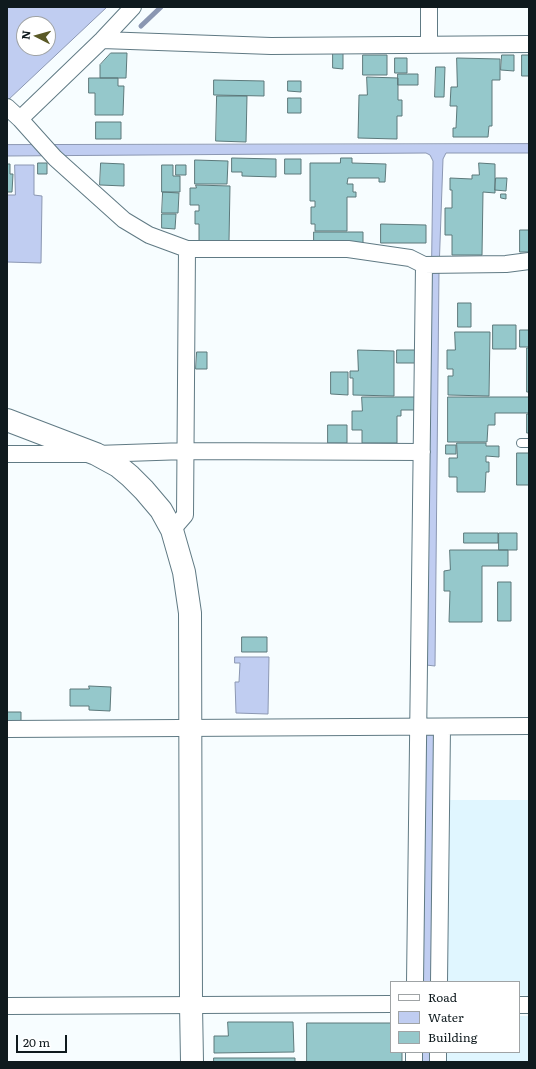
<!DOCTYPE html>
<html>
<head>
<meta charset="utf-8">
<style>
	body { margin:0 }
	#map { position:relative; width:536px; height:1069px; overflow:hidden; background:#f7fdff; font-family:Literata,serif }
	canvas { display:block }
	.frame { position:absolute; inset:0; border:8px solid #0f1a1e; pointer-events:none }
	.legend { position:absolute; left:390px; top:981px; width:130px; height:72px; box-sizing:border-box; background:#fff; border:1px solid #9fa3a5; margin:0; padding:5px 7px; list-style:none; font-size:12px; color:#0f1a1e }
	.legend li { display:flex; align-items:center; gap:8px; height:20px }
	.legend b { width:20px; border:1px solid #9fa3a5 }
	.north { position:absolute; left:16px; top:16px; width:40px; height:40px; box-sizing:border-box; background:#fff; border:1px solid #9fa3a5; border-radius:50%; rotate:276deg; font-size:11px; font-weight:700; line-height:16px; text-align:center; color:#0f1a1e }
	.north::after { content:''; display:block; margin:auto; width:14px; height:18px; background:#5a5926; clip-path:polygon(50% 0,100% 100%,50% 72%,0 100%) }
	.scale { position:absolute; left:16px; top:1035px; width:51px; height:18px; box-sizing:border-box; border:2px solid #0f1a1e; border-top:0; padding-left:5px; font-size:12px; line-height:14px; white-space:nowrap; color:#0f1a1e; -webkit-text-stroke:3px #fff; paint-order:stroke }
</style>
</head>
<body>
<div id="map">
<canvas width="536" height="1069"></canvas>
<div class="frame"></div>
<ul class="legend">
<li><b style="height:5px;background:#fff"></b>Road</li>
<li><b style="height:11px;background:#c0cdf1"></b>Water</li>
<li><b style="height:11px;background:#95c8cb"></b>Building</li>
</ul>
<div class="north">N</div>
<div class="scale">20 m</div>
</div>
<script>
const context = document.querySelector('canvas').getContext('2d');
context.lineJoin = 'round';
function fill(path, color) {
  context.fillStyle = color;
  context.fill(path, 'evenodd');
}
function stroke(path, color, width, dash) {
  context.strokeStyle = color;
  context.lineWidth = width;
  context.lineCap = dash ? 'butt' : 'round';
  context.setLineDash(dash || []);
  context.stroke(path);
}
fill(new Path2D(`
	M447 800H529V996L519 995V982H446Z
	M519 1016H529V1062H443V1052H519Z`), '#e0f6ff');
const water = new Path2D(`
	M7 7H107L7 101ZM24 24H48V48H24Z
	M529 144V153H446L443 159 439 271 435 666 426 665 433 161 430 155 426 153 7 156V145Z
	M15 165H34V195L42 196 41 263 7 262V195H15Z
	M235 657H269L268 714 236 713 235 682H239L240 663H235Z
	M425 733H436L434 982H422Z
	M421 1052H433V1062H421Z`);
fill(water, '#c0cdf1');
stroke(water, '#8b97b2', 1);
stroke(new Path2D(`
	M141 26 161 7`), '#8b97b2', 5);
const building = new Path2D(`
	M111 53H127L126 78H100V65Z
	M333 53H343V69L333 68Z
	M363 55H387V75H363Z
	M502 55H514V71L501 70Z
	M522 55H529V76H522Z
	M395 58H407V73H395Z
	M457 58 500 59V80H492V126H489L488 137H453V128H456L457 106H450L451 87H457Z
	M436 67H445L444 97H435Z
	M398 74H418V85H398Z
	M367 77 398 78V100H402V116H397V139L358 138 359 95H367Z
	M89 78H118V86H124L123 115H95V93H89Z
	M214 80 264 81V96L214 95Z
	M288 81H301V92L288 91Z
	M217 96H247L246 142 216 141Z
	M288 98H301V113H288Z
	M96 122H121V139H96Z
	M232 158 276 159V177L242 176V172H232Z
	M341 158H352V163L386 164 385 182H379V178H348L347 184H353V192H356V197H347V231H315V224H311V207H315V201H310V163H340Z
	M285 159H301V174H285Z
	M195 160 228 161 227 184H195Z
	M38 163H47V174H38Z
	M101 163 124 164V186L100 185Z
	M479 163 495 164V193L483 192 482 255H452V235H445V208H452V190H450V178L472 179V175H479Z
	M7 164H10V174H13L12 192H7Z
	M162 165H173V176H180V192H162Z
	M176 165H186V175H176Z
	M496 178H507L506 191 495 190Z
	M196 185 230 186 229 241H199V224H195V211H199V205H190V188H196Z
	M163 192 179 193 178 213H162Z
	M501 194H506V199L501 198Z
	M162 214H176L175 229 162 228Z
	M381 224 426 225V243H381Z
	M520 230H529V252H520Z
	M314 232H363V243L314 242Z
	M458 303H471V327H458Z
	M493 325H516V349H493Z
	M520 330H529V347H520Z
	M455 332H490L489 396 448 395V376H453V369H447V350H455Z
	M527 348H529V392H527Z
	M358 350 394 351V396L353 395V378H350V371H358Z
	M397 350H417V363H397Z
	M197 352H207V369H196Z
	M331 372H348V395L331 394Z
	M362 397H415V410H401V416H397V443H362V430H352V411H362Z
	M448 397H529V413H495V425H488L487 442H448Z
	M527 414H529V433H527Z
	M328 425H347V443H328Z
	M457 443H486V446H499V457L486 456V462H489V472H486L485 492H457V477H449V458H457Z
	M446 445H456V454H446Z
	M517 453H529V485H517Z
	M464 533H498V543H464Z
	M499 533H517V550H499Z
	M450 550H508V566H482V622H449L450 591H444V571L450 570Z
	M498 582H511V621H498Z
	M242 637H267V652H242Z
	M89 686 111 687 110 711 89 710V706H70V689H89Z
	M7 712H21V722L7 721Z
	M228 1022H293L294 1052 214 1053V1036H228Z
	M307 1023H391V1052H402V1062H307Z
	M214 1058H295V1062H214Z`);
fill(building, '#95c8cb');
stroke(building, '#5c797b', 1);
const lane = new Path2D(`
	M521 443H529`);
const street = new Path2D(`
	M102 40 271 46 529 44
	M429 45V7
	M7 107 20 119 55 158 124 220 149 235 187 249H348L410 258 424 265 506 264 529 261
	M20 119 102 40 133 7
	M7 454H96L186 451 422 452
	M172 530 185 515 187 249
	M7 729 529 726
	M415 982 424 265
	M439 982 442 727
	M519 1005H529
	M7 1006 391 1004
	M414 1062V1052
	M438 1062V1052`);
const secondary = new Path2D(`
	M7 420 96 454 118 466 130 476 144 490 161 510 172 530 184 572 190 613 191 1005 192 1062`);
stroke(lane, '#607a84', 10);
stroke(street, '#607a84', 18);
stroke(secondary, '#607a84', 24);
stroke(lane, '#fff', 8);
stroke(street, '#fff', 16);
stroke(secondary, '#fff', 22);
</script>
</body>
</html>
